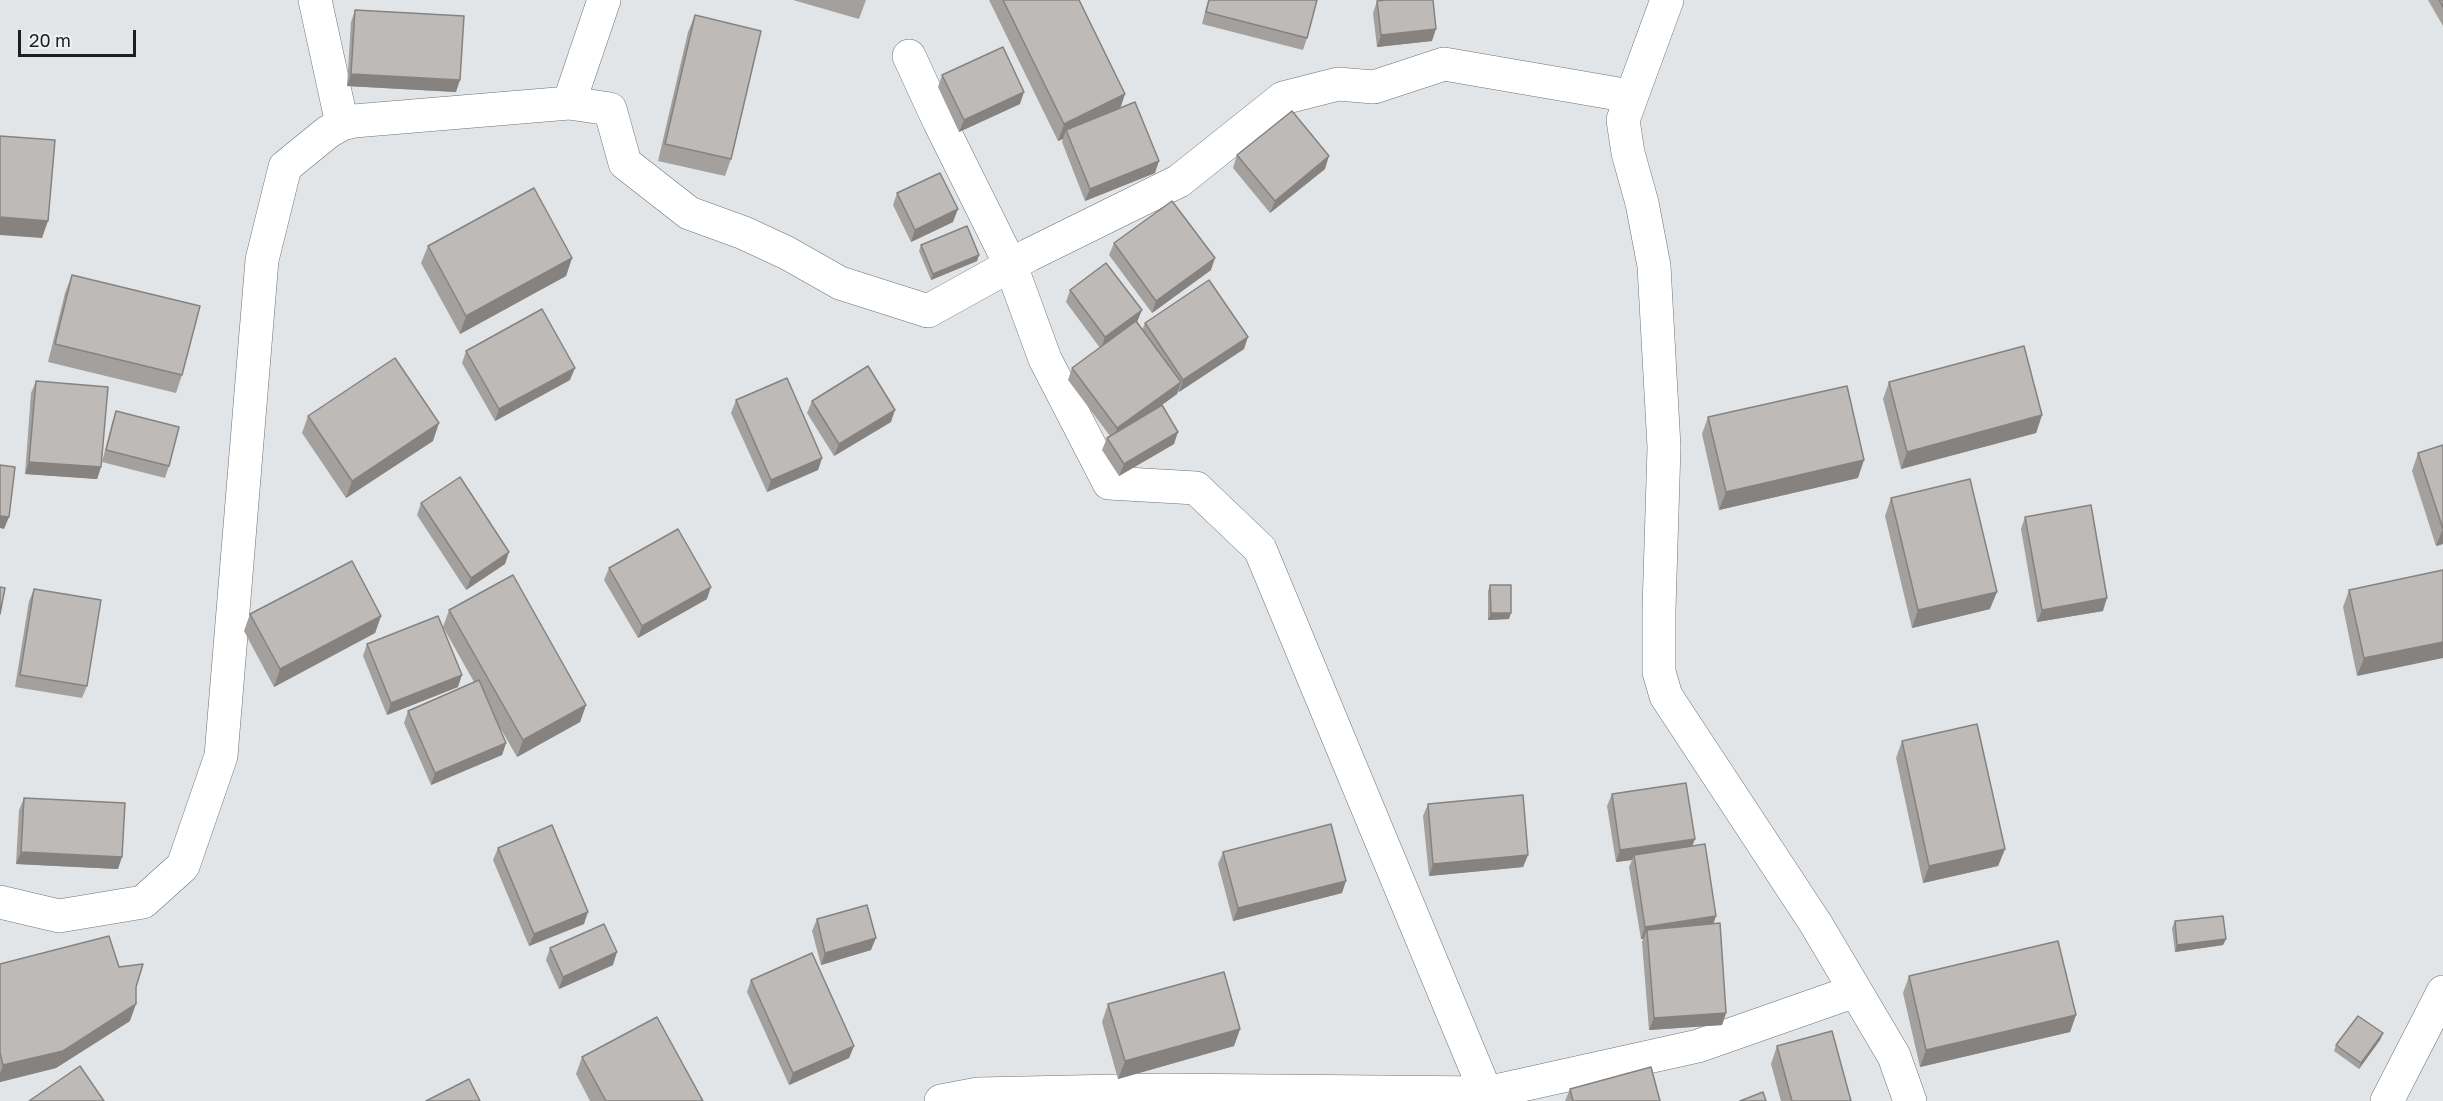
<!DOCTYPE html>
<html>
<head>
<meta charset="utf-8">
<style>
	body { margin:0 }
	#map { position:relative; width:2443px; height:1101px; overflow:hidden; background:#e1e5e8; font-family:"Golos Text",sans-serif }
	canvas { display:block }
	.scale { position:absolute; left:18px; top:30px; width:118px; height:27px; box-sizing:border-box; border:3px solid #1d1e1f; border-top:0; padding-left:8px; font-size:18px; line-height:21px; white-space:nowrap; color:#1d1e1f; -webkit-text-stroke:4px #eef2f5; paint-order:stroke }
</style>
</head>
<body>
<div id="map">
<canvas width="2443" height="1101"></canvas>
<div class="scale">20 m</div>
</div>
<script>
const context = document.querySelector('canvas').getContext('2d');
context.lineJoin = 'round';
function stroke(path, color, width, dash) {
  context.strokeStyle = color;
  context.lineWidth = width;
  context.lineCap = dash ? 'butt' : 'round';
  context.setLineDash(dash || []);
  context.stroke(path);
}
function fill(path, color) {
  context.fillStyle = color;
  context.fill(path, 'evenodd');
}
const minor = new Path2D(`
	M315 0 342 124 354 121 569 103 610 109 625 163 689 213 744 233 787 253 840 283 928 311 1029 255 1179 181 1283 98 1338 84 1374 87 1444 64 1630 96
	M1667 0 1623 120 1628 153 1642 203 1654 266 1664 447 1659 609V672L1666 696 1816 924 1894 1056 1910 1101
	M909 56 939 121 1011 266 1045 359 1109 483 1196 488 1260 549 1486 1093
	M569 103 604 0
	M0 902 59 916 143 902 183 866 221 756 262 260 285 167 328 132 342 124
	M941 1101 978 1094 1162 1090 1486 1093 1698 1046 1855 991
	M2387 1101 2443 992`);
stroke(minor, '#6f7275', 34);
stroke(minor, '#fff', 33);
fill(new Path2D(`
	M793 0H866L859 19Z
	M989 0H1079L1125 94 1120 108 1155 173 1085 201 1062 142 1063 139 1058 141Z
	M1208 0H1317L1307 38 1303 50 1202 24Z
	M2428 0H2443V26Z
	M1377 1 1432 41 1377 47 1373 13Z
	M355 10 456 92 347 86 351 22Z
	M695 15 731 159 725 176 658 161 688 32Z
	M942 75 1020 104 959 132 938 87Z
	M1237 155 1325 169 1270 213 1233 168Z
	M897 193 953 222 911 242 893 205Z
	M1114 243 1211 270 1152 313 1109 255Z
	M921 245 979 255 977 261 931 280 919 251Z
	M428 246 572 258 566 276 460 334 421 263Z
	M72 275 182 375 176 393 48 362 65 293Z
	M1070 290 1137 322H1136L1142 330 1145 323 1244 349 1179 392 1178 391 1177 394 1157 408 1174 444 1119 476 1102 450 1107 438 1110 436 1068 380 1072 368 1100 348 1066 302Z
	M466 351 570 380 495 421 462 363Z
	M36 381 101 467 97 479 25 474 31 393Z
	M1889 382 2042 415 2036 433 1901 469 1883 399Z
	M736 400 822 458 818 470 767 492 731 413Z
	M812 401 891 422 834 456 807 413Z
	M116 411 169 466 165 478 102 462 112 423Z
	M308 416 433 441 346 498 302 433Z
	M1708 417 1858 478 1719 510 1702 434Z
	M2443 445V544L2436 546 2412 471 2418 453Z
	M1891 498 1990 609 1912 628 1885 516Z
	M421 503 505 564 466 590 417 515Z
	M2025 517 2103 611 2037 622 2021 529Z
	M609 568 707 599 638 638 604 580Z
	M2443 570 2357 676 2343 607 2349 590Z
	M1490 585 1509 619 1488 620V591Z
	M34 589 87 686 82 698 15 687 29 601Z
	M449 610 586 705 580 722 517 757 498 724 506 743 502 755 431 785 404 723 408 711 474 682 443 627Z
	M250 614 381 616 375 633 274 687 244 631Z
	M367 644 458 687 387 715 363 656Z
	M1902 741 2005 849 1998 866 1923 883 1896 758Z
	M1612 794 1695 839 1692 846 1716 916 1713 924 1726 1013 1722 1025 1649 1030 1642 942 1643 939H1641L1629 867 1632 860 1616 862 1607 806Z
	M24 798 118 869 16 864 19 810Z
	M1428 804 1528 855 1523 867 1429 876 1423 816Z
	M498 848 584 924 529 946 493 860Z
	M1223 852 1342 893 1233 921 1218 864Z
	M817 919 871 950 821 965 812 931Z
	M2175 921 2226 939 2223 945 2175 952 2172 928Z
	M550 948 613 965 559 989 546 960Z
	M0 964 119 967 130 1021 56 1068 0 1082Z
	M1909 976 2076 1015 2070 1032 1920 1067 1903 993Z
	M751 980 854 1046 849 1058 789 1085 747 992Z
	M1108 1004 1240 1029 1234 1046 1118 1079 1102 1022Z
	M2383 1033 2380 1040 2359 1069 2334 1051 2336 1045Z
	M1777 1046 1851 1101H1781L1771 1064Z
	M582 1057 703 1101H590L576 1074Z
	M1570 1089 1660 1101H1565Z`), '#a3a09d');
fill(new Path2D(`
	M1436 29 1432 41 1377 47 1381 35Z
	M351 74 460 80 456 92 347 86Z
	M1024 92 1020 104 959 132 964 120Z
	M1125 94 1119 112 1066 130 1063 139 1058 141 1064 124Z
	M1329 156 1325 169 1270 213 1275 201Z
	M1159 161 1155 173 1085 201 1090 189Z
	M958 209 953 222 911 242 915 230Z
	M0 217 48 221 42 238 0 235Z
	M979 255 977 261 931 280 933 274Z
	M572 258 566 276 460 334 466 316Z
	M1215 258 1211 270 1152 313 1156 301Z
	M1142 310 1137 322 1101 349 1105 337Z
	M1248 337 1244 349 1179 392 1183 380Z
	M575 368 570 380 495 421 499 409Z
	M1181 382 1177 394 1113 441 1117 428Z
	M895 410 891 422 834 456 839 444Z
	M2042 415 2036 433 1901 469 1907 452Z
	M439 423 433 441 346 498 352 481Z
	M1178 432 1174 444 1119 476 1124 464Z
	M822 458 818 470 767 492 771 480Z
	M1864 460 1858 478 1719 510 1726 492Z
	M29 462 101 467 97 479 25 474Z
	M0 516 9 517 4 529 0 528Z
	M2443 529V544L2436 546Z
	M509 552 505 564 466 590 471 578Z
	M711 587 707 599 638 638 642 626Z
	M1997 592 1990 609 1912 628 1918 610Z
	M2107 598 2103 611 2037 622 2042 610Z
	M1491 613H1511L1509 619 1488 620Z
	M381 616 375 633 274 687 280 669Z
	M2443 642V658L2357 676 2364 658Z
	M462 675 458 687 387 715 391 703Z
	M586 705 580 722 517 757 523 740Z
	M506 743 502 755 431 785 435 773Z
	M1695 839 1690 851 1634 855 1632 860 1616 862 1620 850Z
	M2005 849 1998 866 1923 883 1929 866Z
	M21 852 122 857 118 869 16 864Z
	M1528 855 1523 867 1429 876 1433 864Z
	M1346 881 1342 893 1233 921 1238 908Z
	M588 912 584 924 529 946 534 934Z
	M1716 916 1712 928 1647 930 1643 939H1641L1645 927Z
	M876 938 871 950 821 965 825 953Z
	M2226 939 2223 945 2175 952 2177 945Z
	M617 952 613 965 559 989 563 977Z
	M136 1004 130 1021 56 1068 0 1082V1074L3 1065Z
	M1726 1013 1722 1025 1649 1030 1654 1018Z
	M2076 1015 2070 1032 1920 1067 1926 1050Z
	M1240 1029 1234 1046 1118 1079 1125 1061Z
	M2383 1033 2380 1040 2359 1069 2361 1063Z
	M854 1046 849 1058 789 1085 793 1073Z`), '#858280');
const building = new Path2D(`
	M1003 0H1079L1125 94 1064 124Z
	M1209 0H1317L1307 38 1206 12Z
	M1385 0H1433L1436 29 1381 35 1377 1Z
	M2439 0H2443V7Z
	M355 10 464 16 460 80 351 74Z
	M695 15 761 31 731 159 665 144Z
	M1003 47 1024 92 964 120 942 75Z
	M1135 102 1159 161 1090 189 1066 130Z
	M1292 111 1329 156 1275 201 1237 155Z
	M0 136 55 140 48 221 0 217Z
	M940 173 958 209 915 230 897 193Z
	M534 188 572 258 466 316 428 246Z
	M1172 201 1215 258 1156 301 1114 243Z
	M967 226 979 255 933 274 921 245Z
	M1106 263 1142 310 1105 337 1070 290Z
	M72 275 200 306 182 375 55 344Z
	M1209 280 1248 337 1183 380 1145 323Z
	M542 309 575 368 499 409 466 351Z
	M1136 321 1181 382 1117 428 1072 368Z
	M2024 346 2042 415 1907 452 1889 382Z
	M395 358 439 423 352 481 308 416Z
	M868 366 895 410 839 444 812 401Z
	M787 378 822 458 771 480 736 400Z
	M36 381 108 387 101 467 29 462Z
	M1847 386 1864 460 1726 492 1708 417Z
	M1162 405 1178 432 1124 464 1107 438Z
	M116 411 179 427 169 466 106 450Z
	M2443 445V529L2418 453Z
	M0 465 15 467 9 517 0 516Z
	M460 477 509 552 471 578 421 503Z
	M1970 479 1997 592 1918 610 1891 498Z
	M2091 505 2107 598 2042 610 2025 517Z
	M678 529 711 587 642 626 609 568Z
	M352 561 381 616 280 669 250 614Z
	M2443 570V642L2364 658 2349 590Z
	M513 575 586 705 523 740 449 610Z
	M1490 585H1511V613H1491Z
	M0 587 5 588 0 614Z
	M34 589 101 600 87 686 20 675Z
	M438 616 462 675 391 703 367 644Z
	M479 680 506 743 435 773 408 711Z
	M1977 724 2005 849 1929 866 1902 741Z
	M1686 783 1695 839 1620 850 1612 794Z
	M1523 795 1528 855 1433 864 1428 804Z
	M24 798 125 803 122 857 21 852Z
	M1331 824 1346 881 1238 908 1223 852Z
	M552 825 588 912 534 934 498 848Z
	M1705 844 1716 916 1645 927 1634 855Z
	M867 905 876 938 825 953 817 919Z
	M2223 916 2226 939 2177 945 2175 921Z
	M1720 923 1726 1013 1654 1018 1647 930Z
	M604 924 617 952 563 977 550 948Z
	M109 936 119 967 143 964 136 987V1004L63 1051 3 1065 0 1053V964Z
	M2058 941 2076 1015 1926 1050 1909 976Z
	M812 953 854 1046 793 1073 751 980Z
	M1224 972 1240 1029 1125 1061 1108 1004Z
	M2358 1016 2383 1033 2361 1063 2336 1045Z
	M657 1017 703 1101H606L582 1057Z
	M1832 1031 1851 1101H1792L1777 1046Z
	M80 1066 104 1101H29Z
	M1651 1067 1660 1101H1573L1570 1089Z
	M469 1079 480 1101H426Z
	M1763 1092 1766 1101H1740Z`);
fill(building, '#bebab7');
stroke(building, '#858280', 1.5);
</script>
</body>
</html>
